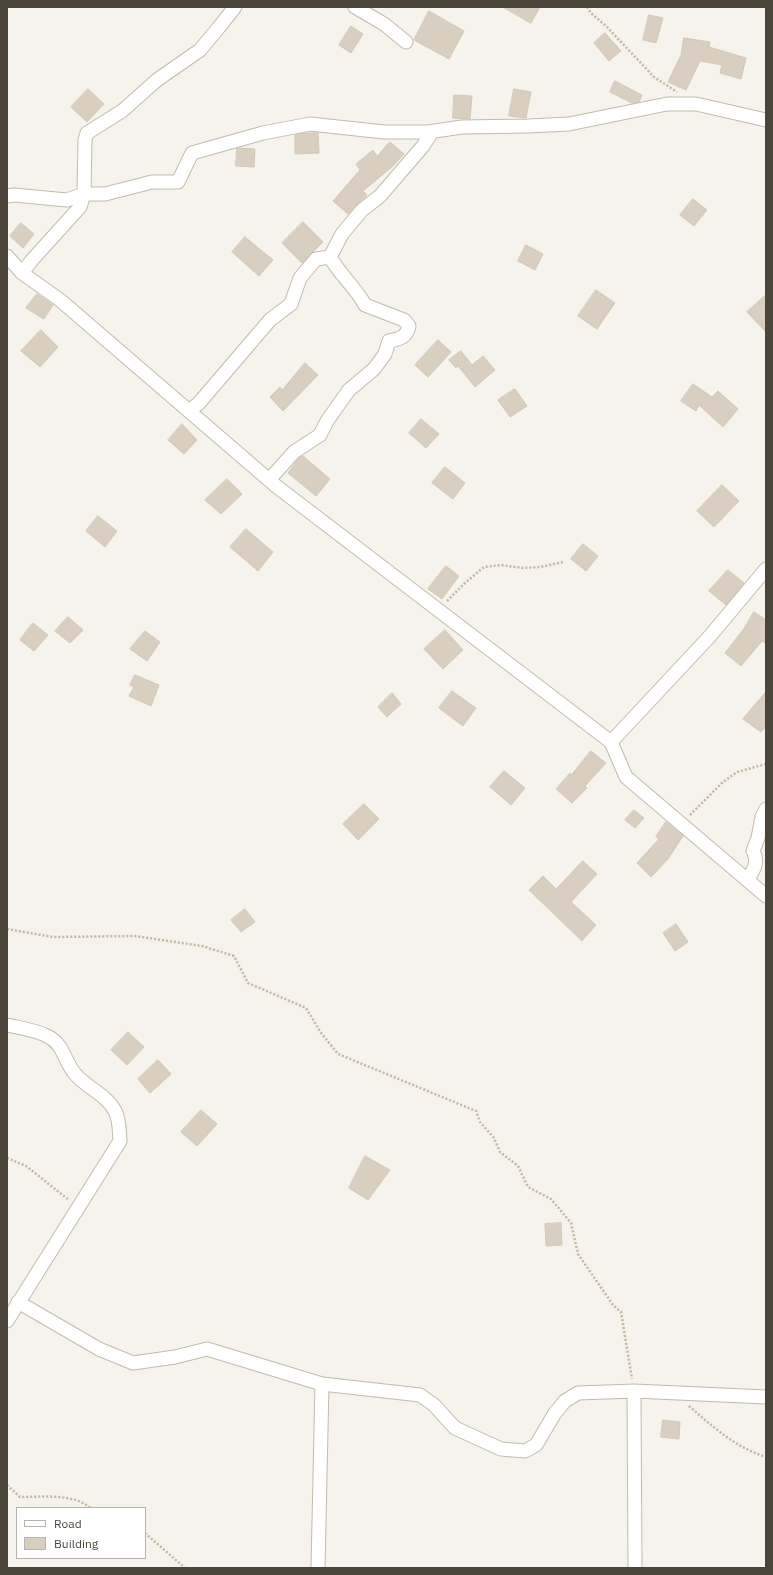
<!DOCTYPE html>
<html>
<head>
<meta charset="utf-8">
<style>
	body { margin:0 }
	#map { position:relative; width:773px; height:1575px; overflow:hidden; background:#f6f3ec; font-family:"IBM Plex Sans",sans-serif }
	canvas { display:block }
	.frame { position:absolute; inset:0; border:8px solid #4b4439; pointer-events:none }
	.legend { position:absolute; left:16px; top:1507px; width:130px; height:52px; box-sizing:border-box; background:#fff; border:1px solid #b7b4b0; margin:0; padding:5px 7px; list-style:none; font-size:12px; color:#4b4439 }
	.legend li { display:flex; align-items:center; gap:8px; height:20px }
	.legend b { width:20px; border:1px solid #b7b4b0 }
</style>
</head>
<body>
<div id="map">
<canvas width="773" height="1575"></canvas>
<div class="frame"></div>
<ul class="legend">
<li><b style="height:5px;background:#fff"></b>Road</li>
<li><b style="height:11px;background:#d8cfc1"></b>Building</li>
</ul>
</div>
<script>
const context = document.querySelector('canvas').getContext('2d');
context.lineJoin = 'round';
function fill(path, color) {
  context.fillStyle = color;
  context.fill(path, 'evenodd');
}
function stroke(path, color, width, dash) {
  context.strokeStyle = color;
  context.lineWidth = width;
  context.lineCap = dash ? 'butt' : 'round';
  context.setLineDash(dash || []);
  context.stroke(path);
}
const building = new Path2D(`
	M503 7H540L531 23Z
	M429 11 464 31 449 59 414 40Z
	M649 15 663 18 656 43 643 40Z
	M351 26 363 34 351 53 339 45Z
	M605 33 621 51 609 61 594 43Z
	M684 38 710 42 709 47 746 58 741 79 720 73 722 65 700 61 686 90 668 82 681 55Z
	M615 81 642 95 639 102 632 103 610 92Z
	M88 89 104 104 87 122 71 107Z
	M514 89 531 92 526 118 509 116Z
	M454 95 472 96 470 119 453 118Z
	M303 133H318L319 153 295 154V135Z
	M390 142 404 154 393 166 363 191 367 195 356 205 348 214 333 201 360 170 356 164 373 150 377 156Z
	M237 148 255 149 254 167 236 166Z
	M693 199 707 210 694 226 680 215Z
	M303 222 323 242 302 263 282 243Z
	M21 223 34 234 23 248 10 236Z
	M245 237 273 260 259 276 232 252Z
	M526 245 543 254 535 270 518 261Z
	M596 290 615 303 597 329 578 316Z
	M37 294 53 305 44 319 26 308Z
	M766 295V332L747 312Z
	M41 330 58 347 40 367 21 351Z
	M438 340 451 352 428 377 415 365Z
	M461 351 472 365 483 356 495 370 475 387 458 366 456 368 449 360Z
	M305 363 318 375 283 411 270 397 280 387 282 390Z
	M693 384 712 397 718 391 738 409 723 427 699 405 696 411 681 401Z
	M515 389 527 406 510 417 498 400Z
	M421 419 439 434 426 448 409 433Z
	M182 424 197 440 184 454 168 440Z
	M303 456 330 479 316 496 288 473 299 458Z
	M445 467 465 483 453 499 432 483Z
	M227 479 242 494 221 514 205 500Z
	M722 485 739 501 714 527 697 511Z
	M98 516 117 531 105 547 86 531Z
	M246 529 273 552 258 571 230 547Z
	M583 544 598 556 586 571 571 559Z
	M446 566 459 576 442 599 428 589Z
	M728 570 744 583 726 605 709 591Z
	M754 612 766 620V643L762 641 741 666 725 653 743 630Z
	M68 617 83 630 70 643 55 631Z
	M33 623 48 635 34 651 20 640Z
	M445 630 463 650 443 669 424 649Z
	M145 631 160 642 147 661 130 649Z
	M135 675 159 685 151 706 129 696 134 687 130 685Z
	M452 691 476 708 463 726 439 708Z
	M766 692V727L761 732 743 719Z
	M392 693 401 704 387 717 378 707Z
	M591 751 606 763 585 786 587 788 572 803 556 789 570 773 571 775Z
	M504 771 525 788 511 805 490 787Z
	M364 804 379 819 358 840 343 824Z
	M634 810 644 818 635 828 625 820Z
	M666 822 683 836 668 859 651 877 637 863 659 839 656 837Z
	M583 861 597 874 571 902 596 925 582 941 529 890 543 876 556 889Z
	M245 909 255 922 241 932 231 920Z
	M676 924 688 942 675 951 663 933Z
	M128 1032 144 1047 127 1065 111 1050Z
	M158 1060 171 1074 150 1093 138 1079Z
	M201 1110 217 1124 197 1146 181 1132Z
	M365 1156 390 1170 368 1200 349 1188Z
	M561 1223 562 1245 546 1246 545 1224Z
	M663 1420 680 1422 679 1439 661 1437Z`);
fill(building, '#d8cfc1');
stroke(building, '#d3c7b4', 1);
const street = new Path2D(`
	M355 7 384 24 406 42
	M7 196 14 195 67 200 84 194H105L152 182H178L192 153 263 133 310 124 384 132H428L462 127 528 126 569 124 667 104H696L766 120
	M7 256 22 273 60 300 276 486 611 742 626 777 766 896
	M22 273 32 260 80 207 84 194 85 140 87 133 122 111 157 80 200 50 220 26 235 7
	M189 411 199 403 270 320 291 304 300 278 316 259 330 257 342 234 362 210 380 196 423 146 432 132
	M269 480 294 452 320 435 327 421 349 390 374 369 385 354 389 341C400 339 407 337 409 326L404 320 365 305C356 288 340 275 330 257
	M611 742 710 636 766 569
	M747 880C754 870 759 862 753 851L758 838 762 817 766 809
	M7 1025C20 1028 37 1030 49 1037 63 1044 65 1062 75 1074 87 1088 106 1094 115 1111 120 1120 119 1131 120 1141L7 1321
	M18 1302 99 1349 133 1363 175 1357 207 1349 322 1384 420 1395 434 1405 455 1428 501 1449 525 1451 536 1445 555 1413 565 1401 578 1393 634 1391 766 1397
	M634 1391 635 1568
	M318 1568 322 1384`);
stroke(street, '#c2bbae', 15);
stroke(new Path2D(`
	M587 7 591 13 607 27 654 77 677 92
	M447 601 465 583 484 567 501 565 523 568 540 567 563 562
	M690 815 723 782 737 772 766 764
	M7 929 53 937 135 936 202 946 234 956 248 983 306 1008 321 1033 338 1054 476 1111 480 1122 494 1138 500 1152 518 1166 528 1187 551 1199 571 1223 578 1254 613 1305 621 1312 632 1379
	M7 1158 26 1166 69 1200
	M689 1406C713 1427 735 1447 766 1457
	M7 1485 20 1497C41 1497 74 1493 90 1508
	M145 1533 185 1568`), '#c4b79f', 2.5, [2, 2]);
stroke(street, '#fff', 13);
</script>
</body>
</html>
